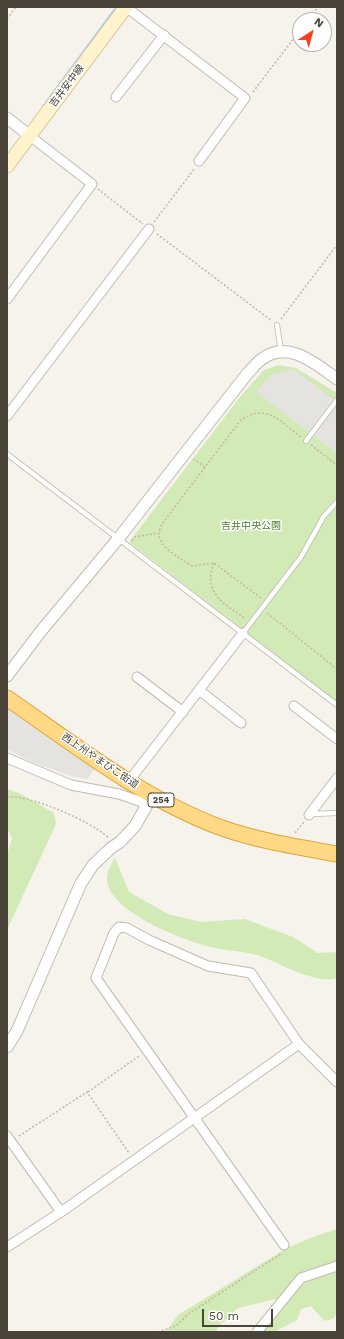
<!DOCTYPE html>
<html>
<head>
<meta charset="utf-8">
<style>
	body { margin:0 }
	#map { position:relative; width:344px; height:1339px; overflow:hidden; background:#f6f3ec; font-family:"Work Sans",sans-serif }
	canvas { display:block }
	.frame { position:absolute; inset:0; border:8px solid #4b4439; pointer-events:none }
	.north { position:absolute; left:292px; top:12px; width:40px; height:40px; box-sizing:border-box; background:#fff; border:1px solid #b7b4b0; border-radius:50%; rotate:36deg; font-size:11px; font-weight:700; line-height:16px; text-align:center; color:#4b4439 }
	.north::after { content:''; display:block; margin:auto; width:14px; height:18px; background:#fc3f1d; clip-path:polygon(50% 0,100% 100%,50% 72%,0 100%) }
	.scale { position:absolute; left:202px; top:1309px; width:71px; height:18px; box-sizing:border-box; border:2px solid #4b4439; border-top:0; padding-left:5px; font-size:12px; line-height:14px; white-space:nowrap; color:#4b4439; -webkit-text-stroke:3px #fff; paint-order:stroke }
</style>
</head>
<body>
<div id="map">
<canvas width="344" height="1339"></canvas>
<div class="frame"></div>
<div class="north">N</div>
<div class="scale">50 m</div>
</div>
<script>
const context = document.querySelector('canvas').getContext('2d');
context.lineJoin = 'round';
function fill(path, color) {
  context.fillStyle = color;
  context.fill(path, 'evenodd');
}
function stroke(path, color, width, dash) {
  context.strokeStyle = color;
  context.lineWidth = width;
  context.lineCap = dash ? 'butt' : 'round';
  context.setLineDash(dash || []);
  context.stroke(path);
}
function label(font, color, halo, rows, align = 'center') {
  context.font = font + ' "Work Sans","Noto Sans JP",sans-serif';
  context.lineWidth = 3;
  context.setLineDash([]);
  context.textBaseline = 'middle';
  context.strokeStyle = halo;
  context.fillStyle = color;
  for (const [text, x, y, turn = 0] of rows) {
    context.save();
    context.translate(x, y);
    context.rotate((+turn || 0) * Math.PI / 180);
    context.textAlign = isNaN(turn) ? turn : align;
    if (halo) context.strokeText(text, 0, 0);
    context.fillText(text, 0, 0);
    context.restore();
  }
}
fill(new Path2D(`
	M279 365 296 368 337 393V702L129 542 240 397 264 370Z
	M7 789 19 793 54 813 56 824 7 930V854L12 839 7 828Z
	M115 858 129 892 168 914 201 922 245 919 293 937 318 953 337 952V978C315 985 278 962 257 955 240 950 222 951 206 946 179 938 110 912 107 880 106 873 111 865 115 858Z
	M337 1229V1313L333 1319 324 1321 311 1306 301 1309 297 1320 274 1332H262L282 1308 275 1299 238 1308 218 1327 216 1332H166L178 1315 287 1248 308 1239Z`), '#d2eab5');
fill(new Path2D(`
	M293 369 337 402V453L256 392 272 374Z
	M7 704 96 766 88 779 74 777 37 764 7 750Z`), '#e5e3e0');
stroke(new Path2D(`
	M44 106 117 7`), '#a9d4f2', 3);
const service = new Path2D(`
	M277 325 281 351
	M306 441 337 400
	M7 454 337 705
	M243 633 301 557 324 516 337 502
	M311 814 337 813`);
const minor = new Path2D(`
	M126 7 245 98 199 161
	M116 97 164 35
	M7 299 92 184 30 136
	M7 416 149 229
	M137 677 183 712
	M199 690 241 723
	M294 706 337 739
	M7 758 71 785 119 794 142 802
	M129 781 243 633
	M309 815 337 778
	M7 1136 61 1212
	M284 1245 96 978 114 933 119 927 127 928 149 940 208 966 251 973 299 1044 337 1082
	M7 1247 61 1212 299 1044
	M257 1332 301 1278 337 1266`);
const tertiary = new Path2D(`
	M7 118 30 136
	M7 676 41 631 118 539 247 374C252 369 256 363 262 359 288 339 316 364 337 379
	M7 1047 17 1031 81 883 93 865 111 848 120 842 135 826 152 796`);
const secondary = new Path2D(`
	M7 166 126 7`);
const trunk = new Path2D(`
	M7 698C75 745 143 799 222 828 259 841 298 847 337 854`);
stroke(service, '#c2bbae', 6);
stroke(minor, '#c2bbae', 11);
stroke(tertiary, '#c2bbae', 13);
stroke(secondary, '#d6c79b', 15);
stroke(trunk, '#e0a43c', 17);
stroke(new Path2D(`
	M7 19 16 7
	M308 20 318 7
	M253 92 300 30
	M98 189 143 224
	M154 222 195 168
	M157 234 272 321
	M281 319 337 245
	M311 445 337 465
	M193 459 205 467
	M132 541 135 537 159 533
	M214 563C202 593 224 604 246 619
	M261 598 214 563 192 566C182 559 158 548 159 533 159 531 161 527 162 524L240 421C265 402 280 421 301 437
	M267 613 337 669
	M7 797C32 795 90 821 109 838
	M295 833 304 822
	M88 1092 139 1056
	M19 1136 87 1092 129 1153
	M158 1332 176 1326 187 1315 282 1253`), '#c4b79f', 1.5, [2, 2]);
stroke(service, '#fff', 4.5);
stroke(minor, '#fff', 9);
stroke(tertiary, '#fff', 11);
stroke(secondary, '#fff3cd', 13);
stroke(trunk, '#ffd985', 15);
for (const [x, y, w] of [
	[161,800,26]
]) {
  const box = new Path2D();
  box.roundRect(x - w / 2, y - 7, w, 14, 3);
  context.fillStyle = '#fff';
  context.fill(box);
  stroke(box, '#4b4439', 1);
}
label('bold 9px', '#4b4439', null, [
	["254",161,800]
]);
label('10px', '#4b4439', '#fff', [
	["吉井安中線",67,86,-53],
	["西上州やまびこ街道",100,761,34]
]);
label('10px', '#4a7f2a', '#fff', [
	["吉井中央公園",251,526]
]);
</script>
</body>
</html>
